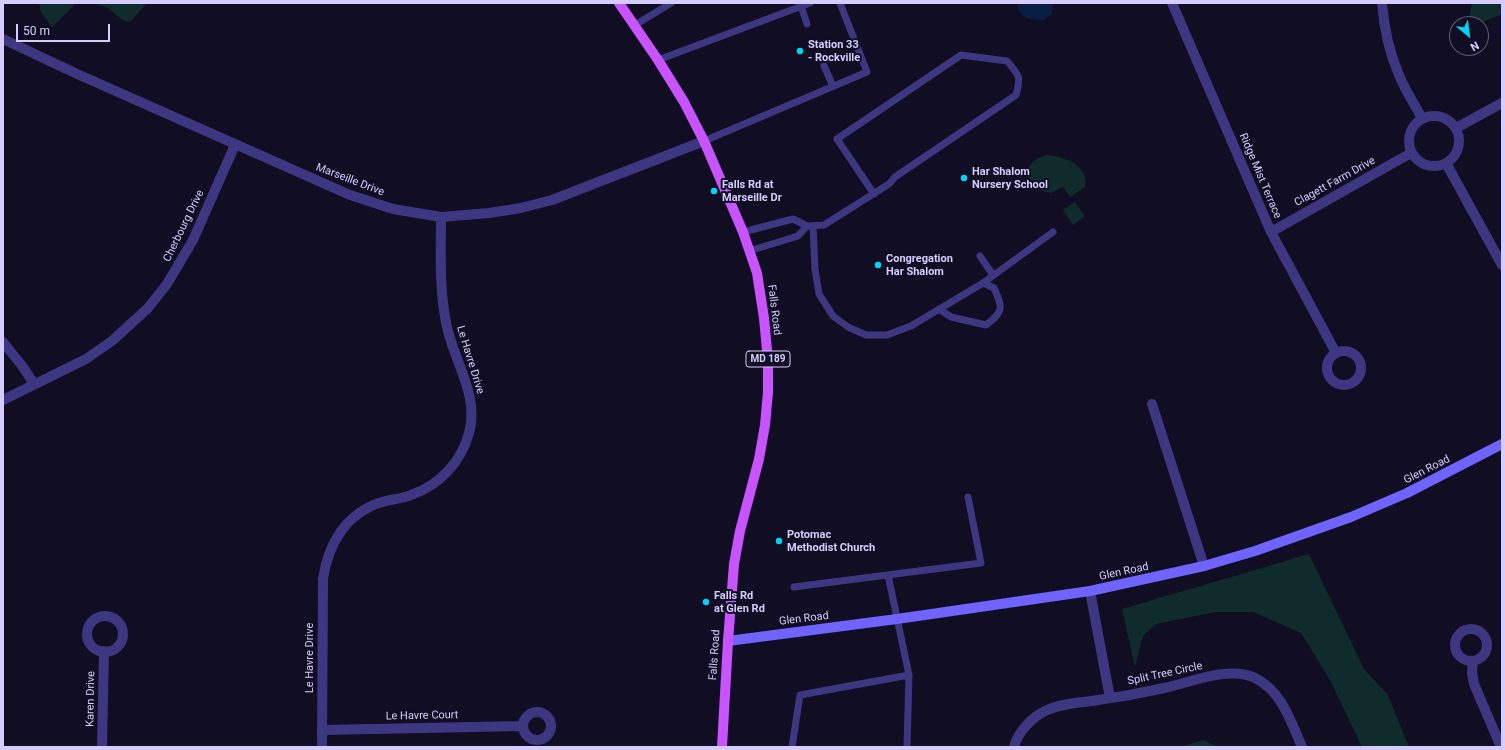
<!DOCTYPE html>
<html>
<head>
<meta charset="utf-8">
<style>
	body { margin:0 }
	#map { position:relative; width:1505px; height:750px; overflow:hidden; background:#110d22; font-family:Roboto,sans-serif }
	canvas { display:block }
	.frame { position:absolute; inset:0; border:4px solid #d5cdff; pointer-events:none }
	.north { position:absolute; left:1449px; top:16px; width:40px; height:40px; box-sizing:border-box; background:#110d22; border:1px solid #5f5a7a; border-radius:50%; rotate:151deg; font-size:11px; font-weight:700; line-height:16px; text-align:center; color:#d5cdff }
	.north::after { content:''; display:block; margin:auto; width:14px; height:18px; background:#00d3f8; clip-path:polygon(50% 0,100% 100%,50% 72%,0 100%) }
	.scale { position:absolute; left:16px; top:24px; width:94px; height:18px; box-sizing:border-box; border:2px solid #d5cdff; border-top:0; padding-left:5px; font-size:12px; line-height:14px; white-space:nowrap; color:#d5cdff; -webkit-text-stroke:3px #110d22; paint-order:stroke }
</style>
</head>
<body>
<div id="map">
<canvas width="1505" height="750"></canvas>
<div class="frame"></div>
<div class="north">N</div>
<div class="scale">50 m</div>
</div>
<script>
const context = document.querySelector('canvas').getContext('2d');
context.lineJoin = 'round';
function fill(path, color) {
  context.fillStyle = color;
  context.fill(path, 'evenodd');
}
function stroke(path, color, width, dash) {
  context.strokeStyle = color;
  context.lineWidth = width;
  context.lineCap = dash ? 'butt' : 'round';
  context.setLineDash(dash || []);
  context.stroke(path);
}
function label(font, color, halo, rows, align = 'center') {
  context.font = font + ' Roboto,sans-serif';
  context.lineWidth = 4;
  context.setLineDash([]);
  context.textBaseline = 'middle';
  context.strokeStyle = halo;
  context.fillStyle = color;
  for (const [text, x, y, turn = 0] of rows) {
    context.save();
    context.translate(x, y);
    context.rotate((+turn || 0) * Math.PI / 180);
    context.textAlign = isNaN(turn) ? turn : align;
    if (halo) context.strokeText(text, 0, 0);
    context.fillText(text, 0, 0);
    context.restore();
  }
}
fill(new Path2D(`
	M39 3H76L52 27 41 12Z
	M94 3H147L130 22 122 20 108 8Z
	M1472 3H1502V11L1500 15 1478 24H1468Z
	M1047 155C1064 156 1089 165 1085 187L1070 197 1063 187 1051 193 1035 189C1020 175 1029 159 1047 155Z
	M1075 202 1085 216 1073 225 1063 210Z
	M1309 554 1364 669 1388 695 1409 747H1362L1330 680 1301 633 1253 612H1215L1156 624 1143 636 1135 667 1122 609Z
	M1203 740 1219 747H1180Z`), '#102b2c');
fill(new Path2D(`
	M1017 3H1053L1052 14 1044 20C1031 20 1019 19 1017 3Z`), '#0a1d43');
stroke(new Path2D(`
	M801 6 807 24
	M635 25 671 3
	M658 60 810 3
	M824 66 833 86
	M704 141 867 72 840 3
	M813 226 815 269 819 294 833 316 848 327 866 335H887L911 326 983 283 994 288C1003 308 1004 311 986 325L951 317 939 309
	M743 232 793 219 807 226 824 225 889 184 895 177 1016 95C1021 77 1020 76 1007 61L961 55 837 139 874 194
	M749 251 798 236 807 226
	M980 256 993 275
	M983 283 1053 232
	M888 575 909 675 907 747
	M794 587 981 563 968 497
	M792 747 800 695 909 675`), '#3d3781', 7);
stroke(new Path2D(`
	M1172 3 1271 232 1336 353
	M1382 3C1384 28 1389 52 1399 75 1405 90 1414 104 1422 118
	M3 39 75 73 350 195 393 209 441 217 489 213 521 208 552 200 704 141
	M1409 141a25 25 0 1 1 50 0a25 25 0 1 1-50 0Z
	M1456 128 1502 103
	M1446 163 1502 265
	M1271 232 1411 153
	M3 342 23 367 34 384
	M1327 368a17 17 0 1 1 34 0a17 17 0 1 1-34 0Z
	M3 400 86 359 112 341 148 308 167 284 193 240 235 145
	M1152 404 1204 566
	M1090 591 1110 698
	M87 634a18 18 0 1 1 36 0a18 18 0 1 1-36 0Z
	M1455 645a16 16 0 1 1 32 0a16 16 0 1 1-32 0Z
	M1473 662 1472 673 1474 684 1501 747
	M523 726a14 14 0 1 1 28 0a14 14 0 1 1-28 0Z
	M322 730 523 726
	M102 747 104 651
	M322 747 323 579C328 544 346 513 382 502 392 499 402 499 411 495 440 485 461 462 469 433 480 394 452 359 446 322 439 287 441 252 441 217
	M1014 747C1018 732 1031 718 1045 711 1061 703 1081 703 1098 700 1120 697 1142 693 1164 688 1183 684 1203 676 1223 674 1234 673 1245 673 1255 678 1282 691 1291 722 1302 747`), '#3d3781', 10);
stroke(new Path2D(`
	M728 641 897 619 1090 591 1204 566 1255 551 1351 517 1407 493 1502 444`), '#7064ff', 10);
stroke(new Path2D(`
	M619 3 658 60 684 102 704 141 743 232 757 273 764 318 768 361V392L765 425 759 459 740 531 734 564 728 641 722 747`), '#c854ff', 10);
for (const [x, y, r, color] of [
	[800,51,4,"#00d3f8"],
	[964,178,4,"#00d3f8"],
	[714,191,4,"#00d3f8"],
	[878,265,4,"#00d3f8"],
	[779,541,4,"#00d3f8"],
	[706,602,4,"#00d3f8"]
]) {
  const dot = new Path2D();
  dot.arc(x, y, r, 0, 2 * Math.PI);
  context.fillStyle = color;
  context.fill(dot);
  stroke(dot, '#110d22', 1.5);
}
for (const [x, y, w] of [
	[768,359,44]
]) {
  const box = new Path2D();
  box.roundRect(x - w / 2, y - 8, w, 16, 3);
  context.fillStyle = '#110d22';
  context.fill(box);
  stroke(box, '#d5cdff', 1);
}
label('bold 10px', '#d5cdff', null, [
	["MD 189",768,359]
]);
label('bold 11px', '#d5cdff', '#110d22', [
	["Station 33",808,45],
	["- Rockville",808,58],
	["Har Shalom",972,172],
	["Nursery School",972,185],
	["Falls Rd at",722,185],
	["Marseille Dr",722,198],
	["Congregation",886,259],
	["Har Shalom",886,272],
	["Potomac",787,535],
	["Methodist Church",787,548],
	["Falls Rd",714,596],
	["at Glen Rd",714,609]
], 'left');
label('11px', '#d5cdff', '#110d22', [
	["Ridge Mist Terrace",1260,176,67],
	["Marseille Drive",350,180,21],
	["Clagett Farm Drive",1335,182,-29],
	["Cherbourg Drive",184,226,-64],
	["Falls Road",774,310,83],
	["Le Havre Drive",470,360,73],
	["Glen Road",1427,470,-27],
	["Glen Road",1124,572,-12],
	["Glen Road",804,619,-7],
	["Falls Road",715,655,-86],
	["Le Havre Drive",310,658,-90],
	["Split Tree Circle",1165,674,-12],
	["Karen Drive",91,699,-89],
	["Le Havre Court",422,716,-1]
]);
</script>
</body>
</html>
